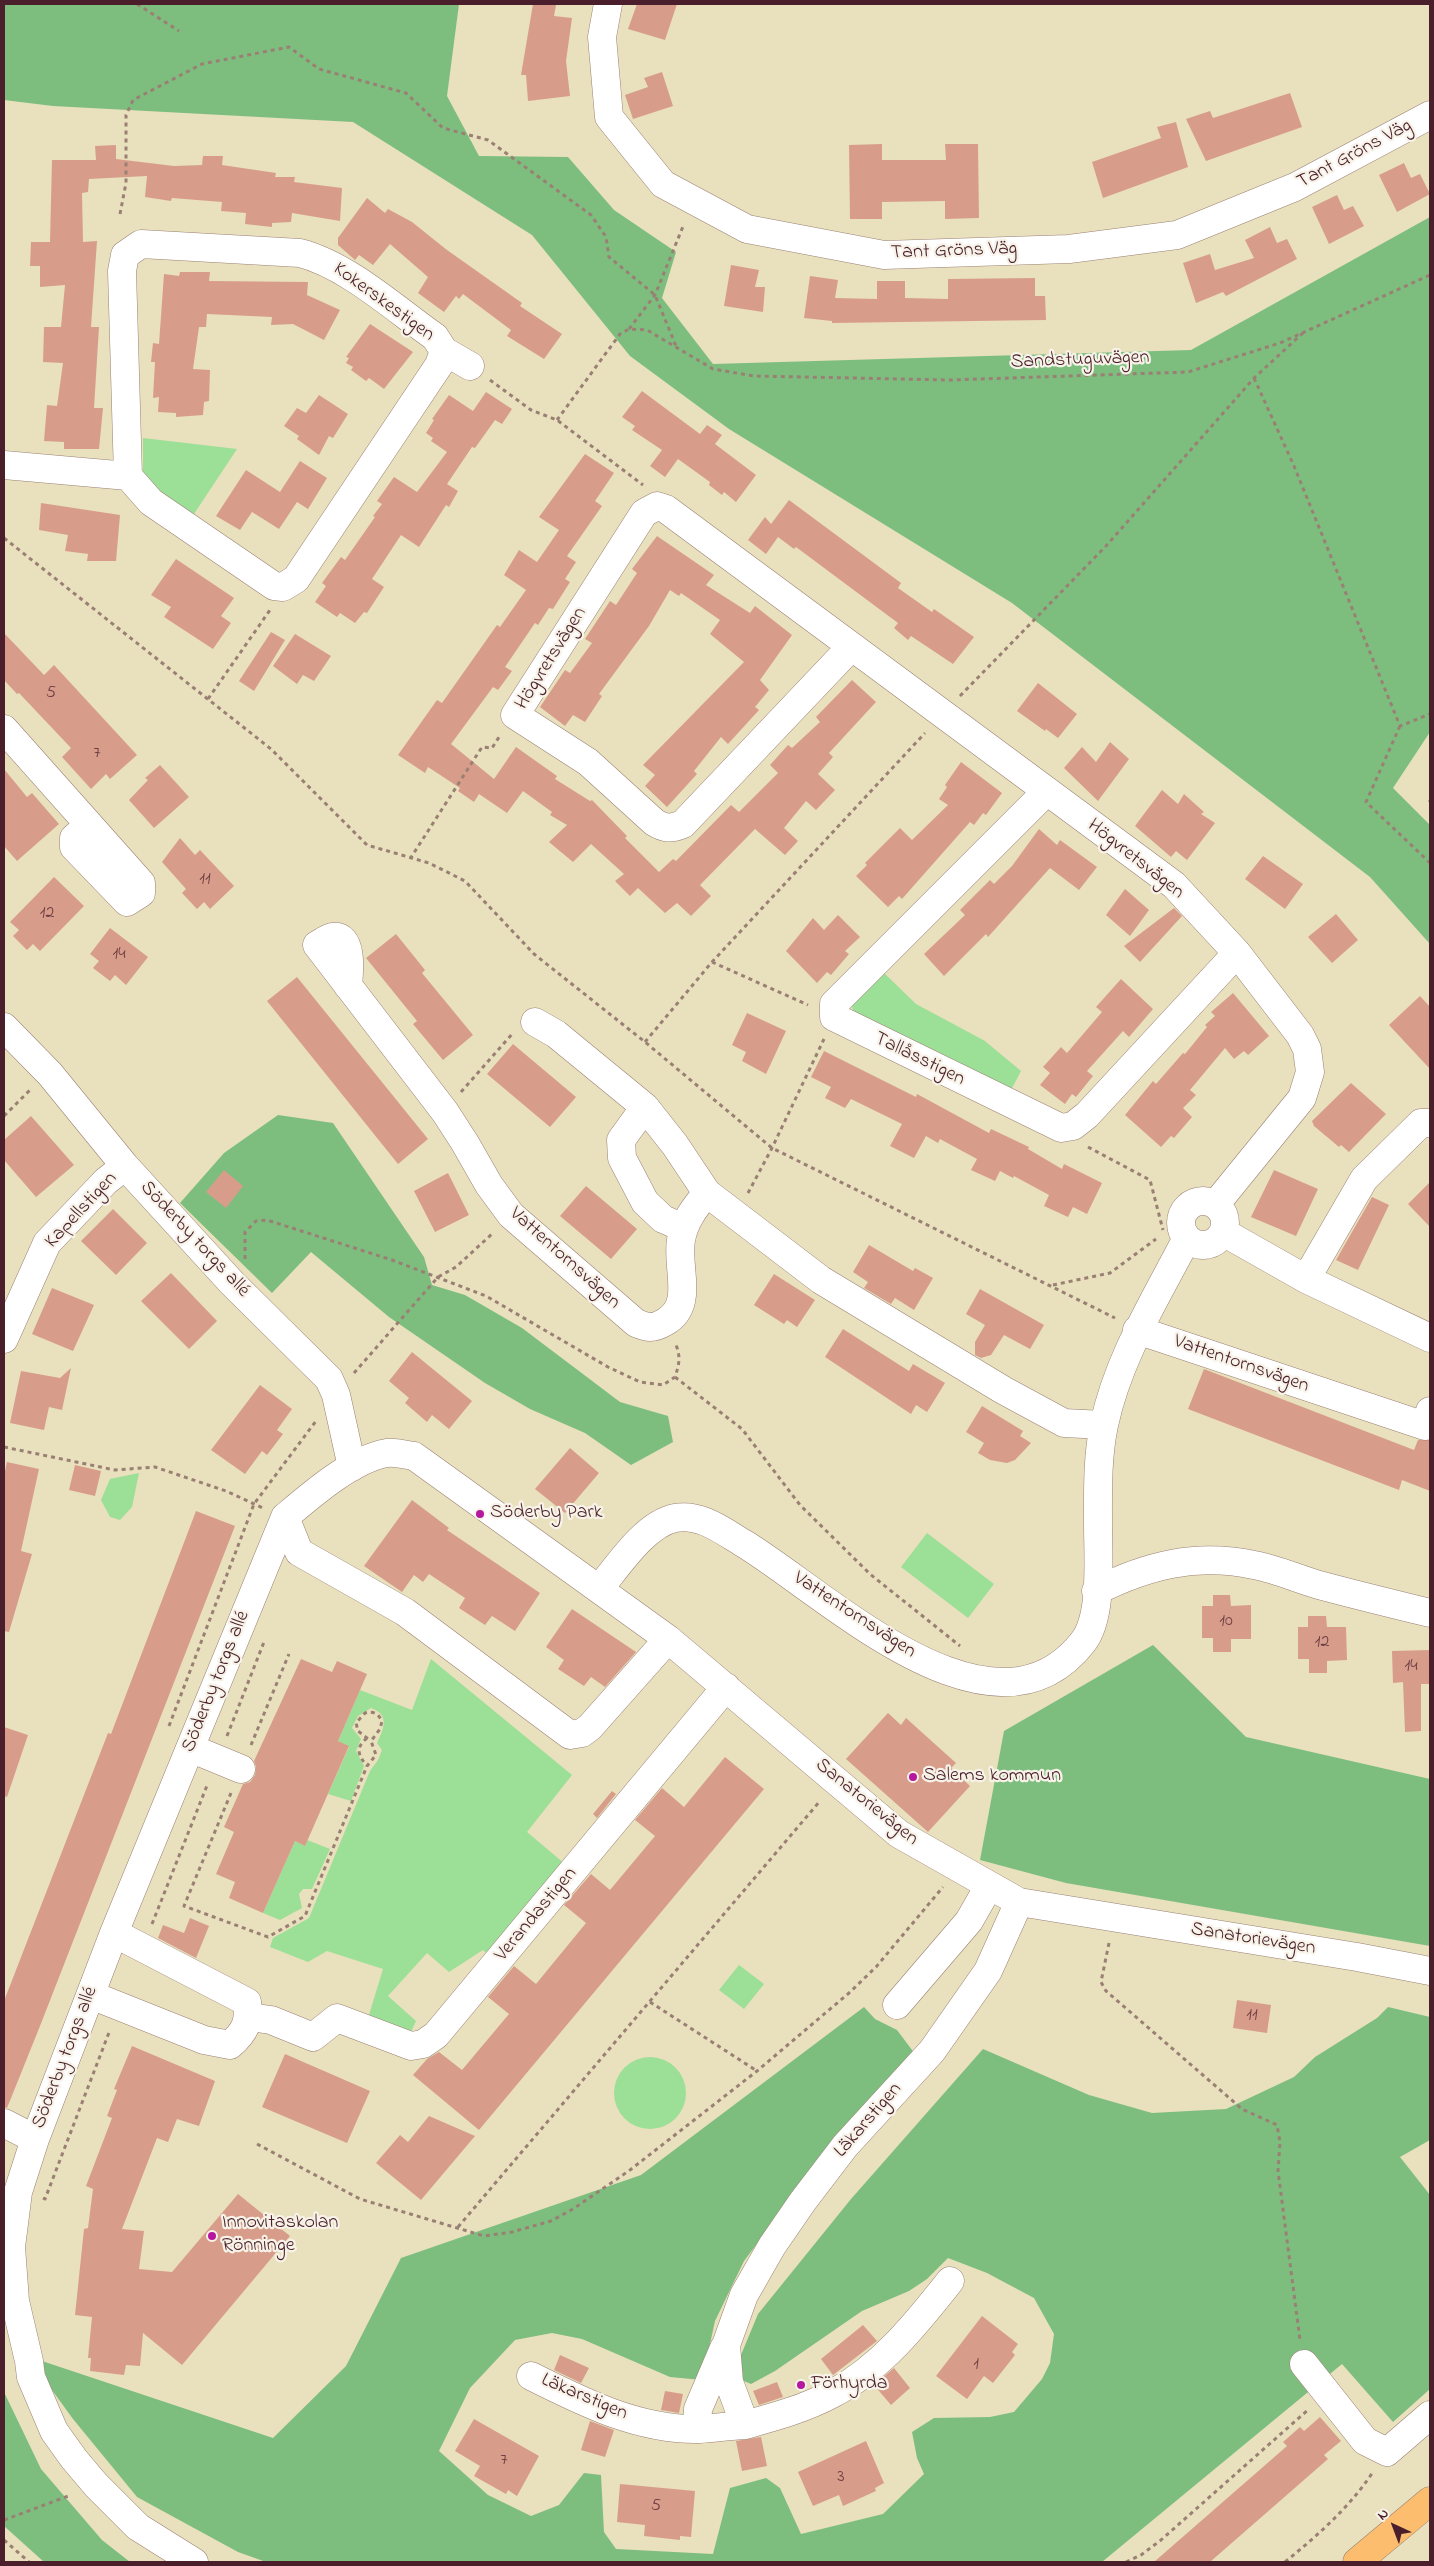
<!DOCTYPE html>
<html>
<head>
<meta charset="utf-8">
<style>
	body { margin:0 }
	#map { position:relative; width:1434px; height:2566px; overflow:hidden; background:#e9e0bd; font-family:"Indie Flower",sans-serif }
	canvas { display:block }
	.frame { position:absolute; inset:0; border:5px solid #4a1f2b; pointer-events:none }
	.north { position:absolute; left:1369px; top:2501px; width:50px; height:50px; -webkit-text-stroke:4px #f7f3e8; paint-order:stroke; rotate:317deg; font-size:14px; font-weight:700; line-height:20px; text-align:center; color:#4a1f2b }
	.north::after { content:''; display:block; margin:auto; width:18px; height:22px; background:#4a1f2b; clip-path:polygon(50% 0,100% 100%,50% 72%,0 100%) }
</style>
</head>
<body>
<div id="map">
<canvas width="1434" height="2566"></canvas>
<div class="frame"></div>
<div class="north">N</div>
</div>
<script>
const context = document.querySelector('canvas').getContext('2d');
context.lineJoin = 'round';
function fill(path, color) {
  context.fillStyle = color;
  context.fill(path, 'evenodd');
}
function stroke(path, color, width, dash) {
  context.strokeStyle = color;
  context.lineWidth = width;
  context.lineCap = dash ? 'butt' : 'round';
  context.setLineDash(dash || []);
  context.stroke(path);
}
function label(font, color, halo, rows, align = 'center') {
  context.font = font + ' "Indie Flower",sans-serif';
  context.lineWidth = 4.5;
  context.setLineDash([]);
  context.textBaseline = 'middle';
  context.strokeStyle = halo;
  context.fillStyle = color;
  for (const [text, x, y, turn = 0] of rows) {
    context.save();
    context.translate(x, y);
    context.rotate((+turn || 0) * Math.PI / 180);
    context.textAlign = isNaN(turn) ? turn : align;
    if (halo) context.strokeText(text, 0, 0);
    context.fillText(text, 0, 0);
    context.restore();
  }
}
fill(new Path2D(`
	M143 438 237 449 190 520 143 477Z
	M883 972 916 1004 985 1041 1021 1071 1009 1094 855 1020 851 1001Z
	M139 1473 132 1507 120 1520 110 1517 101 1500 110 1479Z
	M927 1533 994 1584 968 1618 901 1567Z
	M431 1659 572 1775 527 1832 572 1870 497 1963 483 1950 449 1972 427 1953 388 1996 416 2021 400 2056 365 2028 383 1969 327 1951 308 1962 270 1947 273 1938 309 1918 370 1771 378 1760 382 1750 377 1743C384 1728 390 1715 371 1708L358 1716 352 1728 361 1739 356 1751 364 1766 351 1801 328 1794 349 1747 338 1741 360 1690 412 1710Z
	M307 1840 330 1849 312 1889H303L299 1894 302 1908 280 1920 263 1913 295 1841 305 1846Z
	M739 1965 764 1984 744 2009 719 1990Z
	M614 2093a36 36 0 1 1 72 0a36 36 0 1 1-72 0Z`), '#9cdf96');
fill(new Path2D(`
	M4 4H459L447 96 479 156 568 157 614 210 676 252 662 298 713 364 1191 350 1430 217V732L1393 788 1430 825V944L1370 877 1012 603 729 429 630 356 532 235 353 122 53 106 4 100Z
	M278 1115 333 1123 424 1257 432 1285 465 1295 522 1328 620 1402 668 1416 673 1442 631 1465 585 1433 530 1409 485 1383 389 1317 311 1252 272 1293 180 1203 224 1153Z
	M1153 1645 1246 1737 1430 1779V1946L1066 1883 980 1860 1004 1731Z
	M864 2007 875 2019 897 2030 915 2054 905 2068 850 2120 744 2261 715 2321 702 2380 670 2377 582 2339 552 2333 515 2340 470 2388 439 2451 488 2495 531 2516 559 2505 584 2473 601 2475 604 2532 616 2549 713 2554 730 2488 766 2478 780 2488 801 2534 883 2514 924 2474 917 2458 912 2432 934 2418 990 2417 1014 2412 1042 2379 1050 2363 1054 2334 1034 2298 987 2273 948 2258 927 2279 909 2291 862 2311 775 2371 751 2384 739 2379 736 2367 758 2314 851 2199 983 2049 1089 2095 1152 2113 1226 2109 1294 2077 1315 2057 1377 2018 1388 2007 1430 2017V2140L1400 2157 1430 2195V2389L1393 2422 1342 2364 1102 2562H266L238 2552 137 2497 73 2419 44 2379 36 2359 273 2438 346 2366 401 2258 641 2175Z
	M4 2392 41 2469 102 2540 130 2562H44L4 2526Z`), '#7dbe7f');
fill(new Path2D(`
	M533 4 556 5 554 16 572 18 566 61 570 96 528 101 526 75H521Z
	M637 4H677L665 40 628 29Z
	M662 72 673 106 633 119 625 95 648 87 644 78Z
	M1290 93 1302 127 1206 161 1186 119 1210 111 1213 118Z
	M1176 122 1188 167 1103 198 1092 162 1161 138 1157 127Z
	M882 144V160H946L945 144H978L979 218 945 219V201L882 202V219H850L849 145Z
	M116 145V159L174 166 202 165 203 156H223L222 165 276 173 275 177H295L294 182 342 188 340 221 292 213 291 222 272 223V227L245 224 246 213 221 211 222 202 172 198 171 201 145 197 147 176 89 179 88 192 82 193 83 242 97 241 91 327H99L94 408H103L99 449H64V442L44 441 47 405 57 406 63 363 43 362 44 327H61L65 285 40 287V266H30L31 242H50L52 160H96L95 146Z
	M1404 163 1411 178 1420 174 1430 194 1397 212 1379 175Z
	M1337 195 1344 210 1353 206 1364 226 1329 244 1312 207Z
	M367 198 385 213 388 209 412 222 447 250 522 303 520 306 562 334 544 359 507 336 511 330 463 294 459 299 456 296 444 312 418 293 428 277 390 244 373 265 359 255 355 260 338 245V238Z
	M1270 227 1277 243 1287 239 1297 259 1226 296 1223 292 1196 303 1183 263 1210 254 1215 270 1254 258 1245 240Z
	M731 265 759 270 755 287H765L763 312 724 306Z
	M180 272H210L209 281 308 282 307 295 340 310 324 340 293 324 271 325 272 317 207 314 206 327H199L193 369 210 370 209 401 204 402 203 415 176 417V413L158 412 159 397 153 398 155 362H151L153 343 159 344 164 274 179 276Z
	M810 276 838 280 835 298 877 299V281H905V298L948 299V279L1035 278V296H1045L1046 320 832 323V321L804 318Z
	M370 324 413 352 384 389 369 378 366 381 351 370 353 367 346 363 349 358 346 357Z
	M642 391 700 434 707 425 722 435 715 444 756 475 736 502 724 492 722 495 709 485 710 482 678 459 665 477 650 466 662 450 632 430 635 426 622 417Z
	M486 392 512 409 502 424 495 420 475 448 472 447 447 484 458 491 449 507 446 505 419 547 401 535 372 579 384 587 367 613 364 612 355 623 340 613 337 617 315 602 326 586 322 583 341 557 345 560 375 517 373 516 382 504 377 501 394 477 417 492 447 452 431 441 433 438 426 433 434 420 432 419 449 395 473 411Z
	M319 395 348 414 333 438 329 436 319 455 297 439 299 436 284 426 297 408 306 413Z
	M585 454 614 473 595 501 602 506 567 556 576 562 565 579 570 582 553 609 549 608 538 625 535 623 505 667 512 671 498 690 493 687 451 744 494 779 516 747 557 776 555 779 590 801 592 800 627 836 625 838 659 872 673 859 676 861 731 805 739 812 778 773 770 765 788 745 792 748 820 722 816 717 852 680 876 702 829 753 833 757 818 774 835 790 816 810 806 801 784 828 798 841 785 855 755 829 700 885 711 896 691 916 677 903 665 913 638 888 630 896 615 881 624 874 591 844 573 862 549 842 567 825 550 815 552 812 523 791 507 813 479 794 474 802 458 791 460 788 428 767 425 773 398 755 437 700 442 703 497 625 500 627 526 590 504 575 519 550 537 562 559 530 539 517Z
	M300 461 327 478 308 509 297 502 279 529 252 512 240 530 216 516 246 470 280 492Z
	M789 500 901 583 898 588 932 612 934 609 974 637 953 664 911 636 908 640 894 628 898 623 796 547 794 549 778 537 766 554 748 540 765 517 771 524Z
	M41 503 120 515 116 561H87L88 554 65 551 68 535 39 530Z
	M657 536 714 575 706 585 750 613 755 606 792 635 760 680 769 690 755 707 759 710 728 744 721 737 694 771 697 774 667 807 645 786 655 775 643 765 744 662 710 634 720 620 681 593 679 596 670 590 649 626 599 694 602 696 585 722 573 715 565 726 540 707 565 670 570 673 592 643 585 639 610 601 616 605 637 573 632 569Z
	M176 559 234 598 221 616 231 623 213 649 164 617 171 607 151 595Z
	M271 632 285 640 254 691 239 681Z
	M4 633 44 675 54 665 137 755 110 779 106 774 91 789 62 757 71 748 19 693 17 694 4 680Z
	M295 634 331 656 314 681 303 675 297 684 273 666Z
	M1038 683 1077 714 1058 738 1046 729 1045 731 1017 711Z
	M1110 742 1129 759 1098 801 1064 768 1082 747 1096 762Z
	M961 762 1002 793 986 815 983 813 974 825 970 822 902 899 899 896 888 907 856 876 867 865 865 863 900 828 912 840 948 805 939 799 947 787 945 785Z
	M160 765 189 797 154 828 129 800 148 780 145 778Z
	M4 769 27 797 32 793 59 824 17 861 4 846Z
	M1162 790 1178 804 1184 794 1204 812 1201 814 1215 823 1187 860 1176 851 1171 857 1135 826Z
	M1039 829 1057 845 1060 840 1097 867 1079 890 1050 868 988 937 986 934 944 976 924 954 965 915 960 910 990 880 994 884 1012 866Z
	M180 838 195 855 200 850 234 886 210 909 204 902 197 909 182 893 186 889 162 862Z
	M1263 856 1303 884 1285 909 1245 879Z
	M54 877 84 906 40 951 33 944 27 950 13 936 19 930 10 922Z
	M1125 889 1149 910 1130 936 1106 915Z
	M1174 908 1182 916 1140 962 1124 946Z
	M1336 914 1358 940 1332 963 1308 937Z
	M838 915 860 937 845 951 849 954 831 975 827 972 817 983 786 951 813 918 824 930Z
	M110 928 148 957 126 985 115 975 110 981 93 968 99 961 90 954Z
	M396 934 425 970 422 973 473 1035 443 1060 413 1024 417 1021 366 958Z
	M297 977 428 1139 398 1164 267 1001Z
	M1121 979 1153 1009 1129 1037 1123 1031 1087 1071 1093 1076 1076 1097 1072 1094 1065 1104 1040 1085 1050 1073 1043 1067 1061 1047 1067 1053 1102 1012 1096 1007Z
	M1233 993 1269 1036 1248 1055 1244 1051 1234 1059 1225 1048 1190 1090 1196 1095 1183 1108 1192 1117 1174 1138 1171 1136 1161 1147 1125 1115 1153 1081 1156 1084 1183 1053 1185 1054 1207 1027 1205 1025 1215 1016 1211 1012Z
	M1420 996 1430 1007V1069L1389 1025Z
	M747 1013 786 1031 766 1074 742 1061 746 1052 732 1045Z
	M513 1044 576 1097 550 1127 487 1074Z
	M824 1051 916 1097 917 1094 989 1133 991 1129 1029 1147 1028 1149 1062 1169 1064 1164 1102 1183 1087 1214 1073 1207 1068 1217 1044 1206 1049 1195 1014 1176 1013 1178 1000 1171 995 1181 971 1170 977 1159 940 1139 938 1143 926 1136 914 1158 890 1146 902 1124 851 1099 845 1108 825 1098 831 1087 811 1077Z
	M1351 1083 1386 1114 1349 1152 1341 1145 1339 1147 1314 1126 1312 1121Z
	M31 1116 74 1165 36 1197 4 1160V1140Z
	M224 1170 243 1186 226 1208 206 1192Z
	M1274 1170 1318 1189 1296 1236 1251 1217Z
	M448 1173 469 1215 435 1232 414 1191Z
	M1430 1182V1227L1408 1204Z
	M586 1186 637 1229 611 1259 560 1216Z
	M1372 1197 1389 1205 1358 1270 1336 1260Z
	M113 1209 147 1243 116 1275 81 1241Z
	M869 1245 913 1271 915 1268 933 1278 914 1310 895 1298 891 1304 864 1288 868 1282 853 1272Z
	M171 1273 217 1321 189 1349 141 1301Z
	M774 1274 815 1300 797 1327 787 1320 784 1324 754 1305Z
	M52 1288 94 1305 73 1351 32 1334Z
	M980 1289 1044 1325 1030 1349 1004 1335 991 1355 981 1358 975 1355V1342L985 1325 966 1314Z
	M843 1329 909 1371 913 1364 945 1383 927 1412 916 1405 911 1414 825 1357Z
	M412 1352 472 1401 449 1429 432 1415 427 1422 405 1403 409 1398 389 1381Z
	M71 1368 62 1410 49 1407 44 1430 10 1423 21 1371 60 1378Z
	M1204 1369 1414 1450 1418 1440H1430V1491L1402 1480 1399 1490 1188 1409Z
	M260 1385 292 1409 277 1430 283 1434 267 1455 262 1451 245 1474 211 1450Z
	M982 1406 1023 1431 1020 1436 1031 1443 1015 1460 1007 1463 990 1460 978 1453 984 1443 966 1432Z
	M570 1448 599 1473 565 1513 535 1489Z
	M7 1462 39 1469 21 1551 32 1554 9 1632 4 1631V1476Z
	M75 1465 101 1471 95 1496 69 1490Z
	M412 1500 449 1528 447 1530 540 1593 515 1631 492 1616 485 1625 459 1608 465 1598 429 1574 423 1582 414 1575 402 1592 364 1566Z
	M196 1511 235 1526 40 2026 7 2108 4 2107V2001L108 1733 111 1734Z
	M1213 1595H1230L1231 1606 1251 1605V1639H1231V1652H1213V1638H1202V1606H1213Z
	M572 1609 636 1652 605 1687 591 1677 584 1686 558 1669 564 1660 546 1647Z
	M1308 1616H1326L1327 1627H1346L1347 1660 1327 1661V1673H1309V1659H1298V1627H1308Z
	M1430 1650V1684H1421V1731L1405 1732 1403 1682 1393 1683 1392 1651Z
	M301 1659 332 1672 337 1661 367 1674 338 1741 349 1746 305 1846 295 1841 263 1913 229 1898 235 1882 216 1874 234 1832 224 1827 243 1784 250 1782 255 1775 256 1767 254 1761Z
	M888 1713 901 1725 906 1718 956 1763 951 1768 970 1786 928 1832 846 1759Z
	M4 1727 28 1735 7 1797 4 1796Z
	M725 1757 764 1789 479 2130 413 2075 427 2059 439 2052 462 2070 509 2014 488 1997 514 1966 536 1984 586 1923 564 1905 591 1874 610 1890 655 1836 635 1820 662 1788 684 1807Z
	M612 1791 616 1794 597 1818 593 1814Z
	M190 1918 209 1926 196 1958 158 1938 163 1925 184 1933Z
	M1237 2000 1271 2005 1267 2033 1233 2028Z
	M132 2046 215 2081 199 2126 177 2119 168 2142 157 2138 122 2229 144 2231 139 2269 172 2272 238 2194 290 2236 182 2365 143 2333 140 2366 126 2365 124 2375 90 2371 91 2358H88L92 2317 75 2315 84 2229 88 2228 93 2189 86 2186 112 2118 107 2116 117 2090 114 2089Z
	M285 2054 370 2091 347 2143 262 2107Z
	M429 2116 475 2136 421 2200 376 2163 400 2135 408 2142Z
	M982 2316 1018 2344 1012 2352 1015 2355 993 2383 984 2376 967 2399 936 2376Z
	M863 2325 877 2341 833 2375 821 2359Z
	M560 2355 589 2368 581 2383 554 2370Z
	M894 2368 910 2388 891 2405 874 2385Z
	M777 2382 783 2397 759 2405 753 2391Z
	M665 2391 683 2394 679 2413 661 2410Z
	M1320 2417 1341 2441 1324 2455 1328 2459 1210 2562H1154L1287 2446 1283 2442 1300 2427 1304 2431Z
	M474 2419 539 2456 517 2496 508 2490 506 2494 474 2476 480 2466 455 2451Z
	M590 2421 614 2430 605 2457 581 2450Z
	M761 2437 767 2466 742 2471 736 2441Z
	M866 2441 884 2483 875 2488 876 2491 843 2506 839 2495 813 2506 798 2472Z
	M620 2484 695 2491 691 2537 680 2536V2540L644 2536 645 2525 617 2522Z`), '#d89d8a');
const minor = new Path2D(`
	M608 4 602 37 609 117 663 184 747 229 884 255 1069 249 1177 235 1295 187 1430 115
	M444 351 470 366
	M4 465 128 476 151 502 274 586 283 587 296 579 439 365 444 351 435 337C395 309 347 265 300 253L141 244 125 255 122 271 128 476
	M851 647 683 824C671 829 665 829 654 822L588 762 515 715 644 513 657 506 666 509 1174 885 1237 953 1300 1035 1307 1049 1310 1072 1302 1098 1215 1205
	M4 729 141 883V893L127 902 74 847V838L89 825
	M1046 792 834 1004V1017L1061 1128 1073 1126 1087 1115 1237 953
	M348 986C349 974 354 933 332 937 327 938 321 943 317 945L445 1112 465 1143 489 1185 511 1215 636 1323C648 1328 653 1329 665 1322 695 1305 676 1268 681 1240 684 1221 695 1207 707 1193L821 1280 1003 1390 1064 1423 1104 1425
	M535 1022 556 1034 645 1107 675 1145 707 1193
	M4 1027 50 1074 125 1166 232 1283 329 1379 336 1395 352 1467
	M645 1107 621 1140 622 1158 645 1202 663 1219 684 1228
	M1181 1223a22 22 0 1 1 44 0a22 22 0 1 1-44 0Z
	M1223 1232 1306 1279 1430 1338
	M1306 1279 1364 1179 1421 1123H1430
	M1137 1330 1425 1426 1430 1411
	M4 1339 47 1243 106 1181 125 1166
	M285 1517 299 1552 405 1612 570 1735 582 1733 590 1727 668 1639
	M599 1589C618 1566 645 1524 675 1518 700 1513 723 1531 743 1543 826 1593 993 1757 1083 1642 1103 1617 1098 1558 1098 1525 1098 1492 1097 1458 1104 1425 1118 1358 1156 1298 1187 1238
	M1096 1591C1148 1565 1196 1553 1254 1565 1276 1569 1298 1579 1319 1585 1356 1595 1393 1604 1430 1613
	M190 1748 241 1769
	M91 1995 204 2040 230 2045C245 2032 250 2022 247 2002L114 1933
	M897 2005 969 1921 989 1886
	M249 2017 271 2020 313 2037 337 2018 411 2046 423 2044 436 2035 726 1687
	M4 2123 35 2139
	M950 2281C916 2324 881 2368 832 2394 804 2409 774 2417 745 2425L729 2382 726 2345 744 2295 772 2246 803 2201 845 2146 932 2051 988 1971 1019 1902
	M1304 2364 1365 2441 1387 2452 1430 2415
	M531 2376C583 2402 638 2430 699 2429 714 2428 729 2426 745 2425
	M697 2429 698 2409 724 2348
	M194 2562 138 2527 96 2485 74 2459 54 2431 31 2377 29 2361 15 2301 11 2247 18 2192 35 2139 114 1933 285 1517C311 1495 352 1459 387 1453 395 1452 406 1455 414 1456L668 1639 899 1834 1019 1902 1357 1957 1430 1971`);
const major = new Path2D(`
	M1357 2562 1430 2501`);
stroke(minor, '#9a8074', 29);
stroke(major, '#9a8074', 29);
stroke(new Path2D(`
	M137 4 179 31
	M120 214 126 183V115L133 100 202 64 289 47 319 69 406 93 443 128 488 140 591 215 606 237 609 257 655 295 676 346
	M629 329 655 295 684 224
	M1254 378 1294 466 1400 726 1430 714
	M490 380 531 410 557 420 643 485
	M557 420 620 334 629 329 647 330 713 369 754 376 950 380 1188 372 1280 343 1430 275
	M4 538 271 749 367 845 429 863 465 881 534 954 645 1042 772 1148 1115 1318
	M960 696 1106 546 1254 378 1304 332
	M208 699 270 610
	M1400 726 1366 802 1430 863
	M1429 800 1430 801
	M410 859 482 747 492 748 501 734
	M712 962 808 1005
	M645 1042 712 962 925 733
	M461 1092 513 1033
	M4 1116 30 1090
	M1088 1147 1150 1180 1163 1230
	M748 1193 772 1148 824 1039
	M245 1259V1232L256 1221 267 1220 392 1260 486 1296 608 1367 640 1382 663 1385 675 1377C679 1365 681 1357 676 1345
	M1053 1285 1110 1273 1156 1239
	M354 1373 438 1277 456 1267 493 1233
	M675 1377 742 1429 800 1505 870 1574 960 1646
	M4 1447 115 1470 155 1467 226 1491 263 1508
	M169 1726 254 1504 316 1421
	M227 1736 264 1642
	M367 1738C355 1748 358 1755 367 1766
	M251 1745 289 1654
	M231 1793 184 1906 268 1937 305 1916 367 1766 376 1755 371 1741 380 1729 382 1721C378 1713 373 1711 365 1713L356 1723 358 1731 371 1741
	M152 1924 208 1783
	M1109 1943 1101 1982 1106 1991 1242 2109 1277 2125 1280 2142 1278 2171 1300 2340
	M650 2002 757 2071
	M257 2144 360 2199 484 2236 512 2232 551 2221 573 2209 630 2170 757 2071 849 1993 876 1967 943 1887
	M43 2198 45 2199 110 2030
	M458 2227 820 1801
	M4 2520 71 2495
	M4 2540 29 2562
	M1126 2562 1141 2555 1161 2540 1309 2409
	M1285 2562C1318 2535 1349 2508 1373 2472`), '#9a8074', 3, [4, 4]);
stroke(minor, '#fff', 28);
stroke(major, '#fcbd6e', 28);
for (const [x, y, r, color] of [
	[480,1514,5,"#b5179e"],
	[913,1777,5,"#b5179e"],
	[212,2236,5,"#b5179e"],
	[801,2385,5,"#b5179e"]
]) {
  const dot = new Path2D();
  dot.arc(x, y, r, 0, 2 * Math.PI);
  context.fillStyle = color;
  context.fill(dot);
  stroke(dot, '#f7f3e8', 2);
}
label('18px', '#6e3e43', null, [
	["5",51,694],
	["7",97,754],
	["11",205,880],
	["12",47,914],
	["14",119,955],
	["10",1226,1622],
	["12",1322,1643],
	["14",1411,1667],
	["11",1252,2016],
	["1",976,2365],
	["7",504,2461],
	["3",841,2478],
	["5",656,2507]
]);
label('20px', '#4a1f2b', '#f7f3e8', [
	["Tant Gröns Väg",1355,155,-28],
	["Tant Gröns Väg",954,252,-2],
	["Kokerskestigen",383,303,36],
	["Sandstuguvägen",1080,361,-2],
	["Högvretsvägen",552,659,-58],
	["Högvretsvägen",1135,860,38],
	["Tallåsstigen",919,1060,26],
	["Kapellstigen",82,1211,-47],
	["Söderby torgs allé",194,1240,47],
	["Vattentornsvägen",564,1259,42],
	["Vattentornsvägen",1241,1365,19],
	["Vattentornsvägen",854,1616,33],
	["Söderby torgs allé",217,1682,-68],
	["Sanatorievägen",866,1803,39],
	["Verandastigen",537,1915,-50],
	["Sanatorievägen",1253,1940,9],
	["Söderby torgs allé",66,2058,-69],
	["Läkarstigen",869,2121,-49],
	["Läkarstigen",584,2398,23]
]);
label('20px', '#4a1f2b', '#f7f3e8', [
	["Söderby Park",490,1514],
	["Salems kommun",923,1777],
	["Innovitaskolan",222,2224],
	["Rönninge",222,2247],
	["Förhyrda",811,2385]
], 'left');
</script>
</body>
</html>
